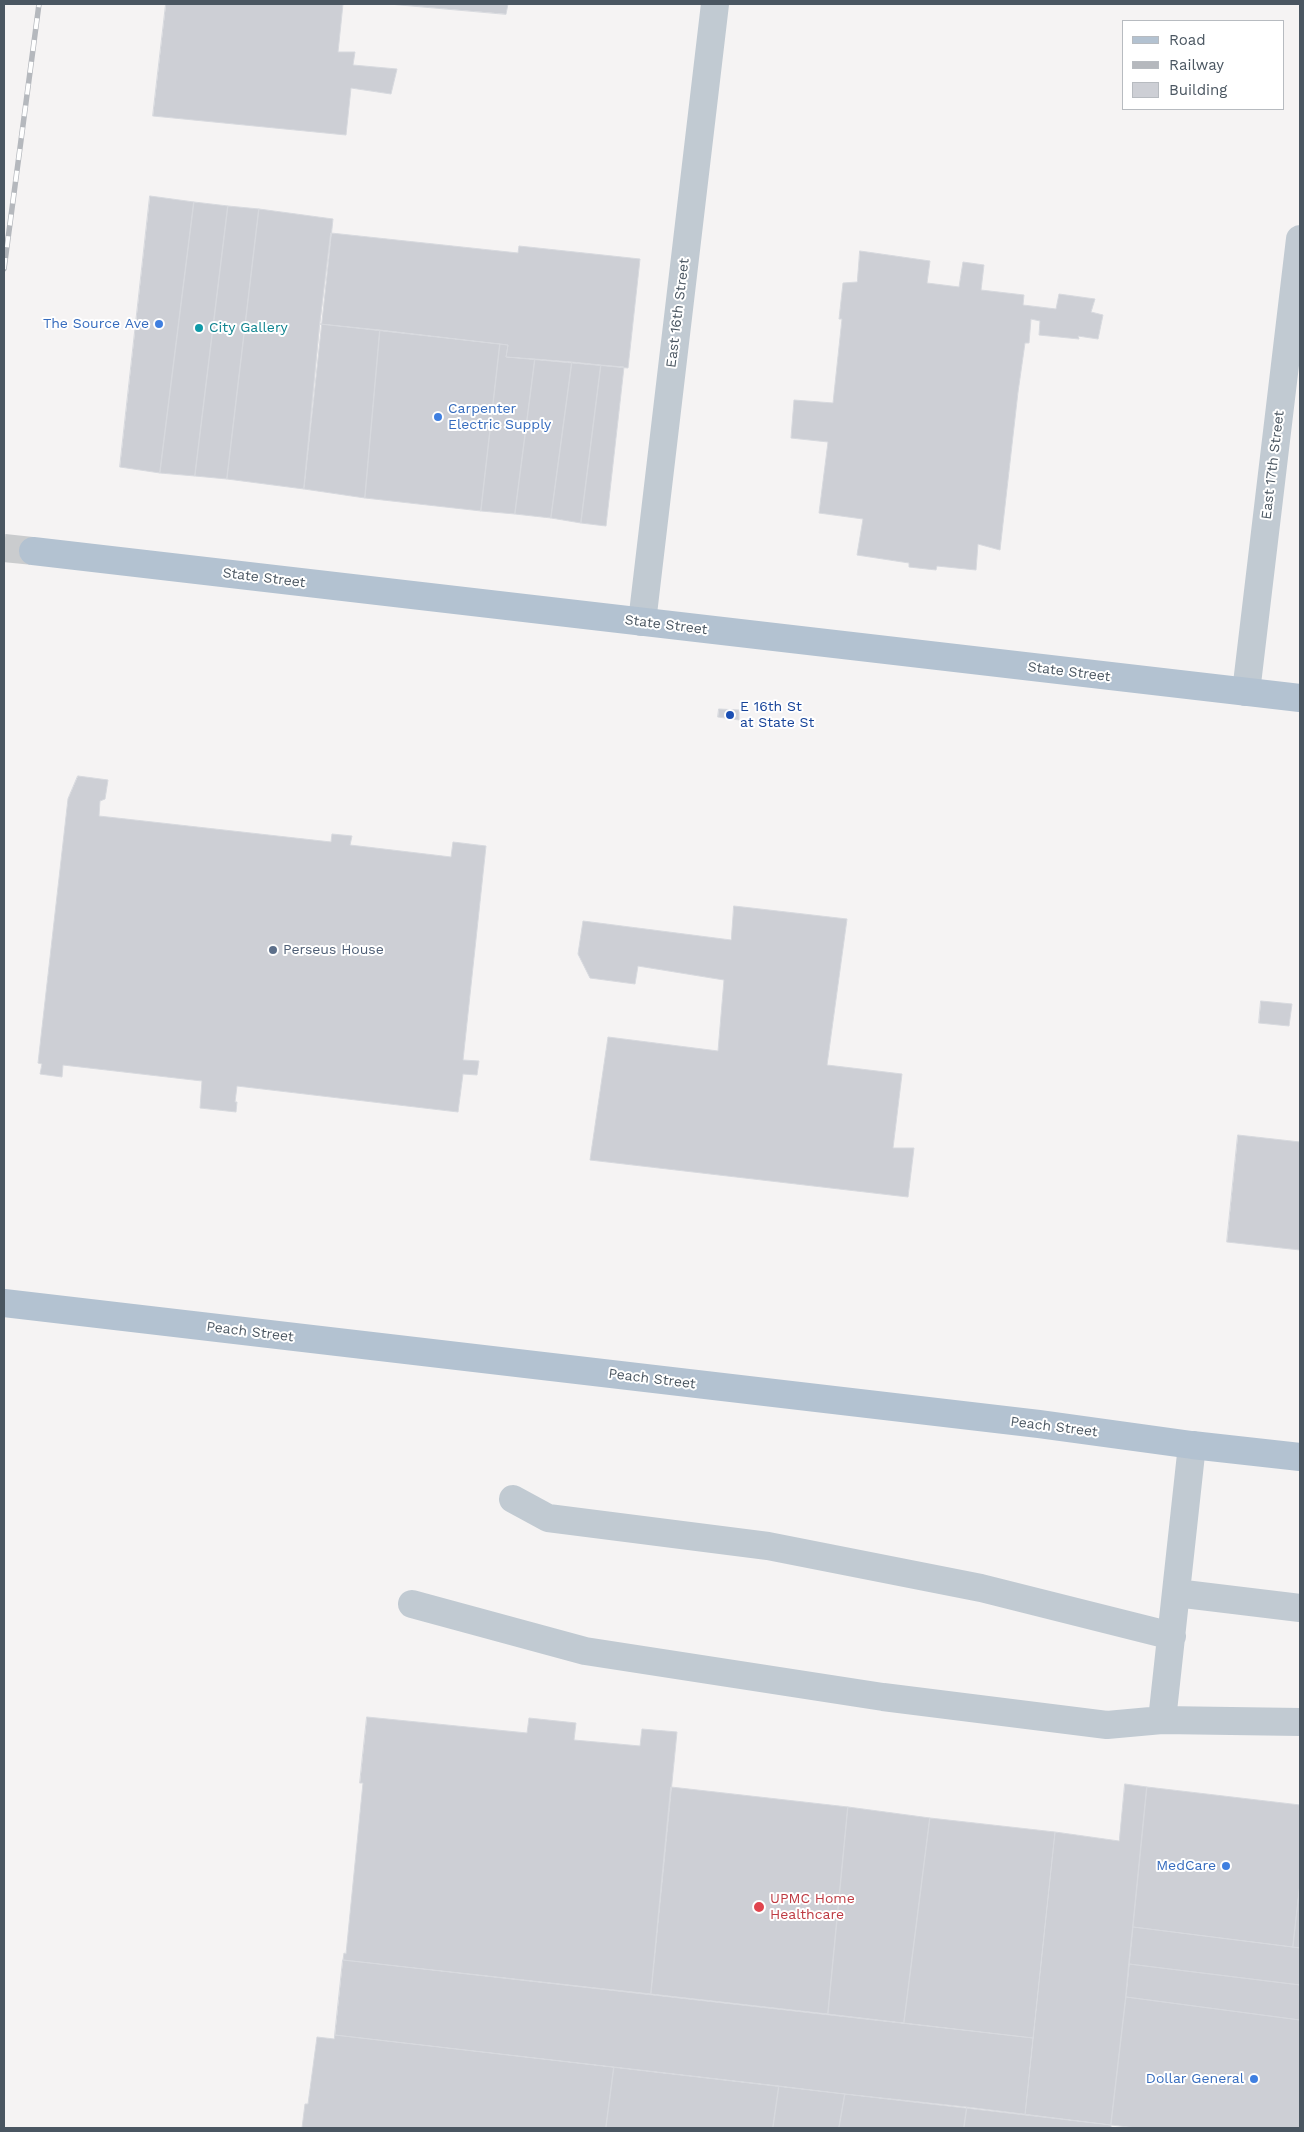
<!DOCTYPE html>
<html>
<head>
<meta charset="utf-8">
<style>
	body { margin:0 }
	#map { position:relative; width:1304px; height:2132px; overflow:hidden; background:#f5f3f3; font-family:"Work Sans",sans-serif }
	canvas { display:block }
	.frame { position:absolute; inset:0; border:5px solid #4a5661; pointer-events:none }
	.legend { position:absolute; left:1122px; top:20px; width:162px; height:90px; box-sizing:border-box; background:#fff; border:1px solid #b7bbc0; margin:0; padding:6px 9px; list-style:none; font-size:15px; color:#4a5661 }
	.legend li { display:flex; align-items:center; gap:10px; height:25px }
	.legend b { width:25px; border:1px solid #b7bbc0 }
</style>
</head>
<body>
<div id="map">
<canvas width="1304" height="2132"></canvas>
<div class="frame"></div>
<ul class="legend">
<li><b style="height:6px;background:#b3c2d1"></b>Road</li>
<li><b style="height:6px;background:#b5b8bd"></b>Railway</li>
<li><b style="height:14px;background:#cdcfd5"></b>Building</li>
</ul>
</div>
<script>
const context = document.querySelector('canvas').getContext('2d');
context.lineJoin = 'round';
function fill(path, color) {
  context.fillStyle = color;
  context.fill(path, 'evenodd');
}
function stroke(path, color, width, dash) {
  context.strokeStyle = color;
  context.lineWidth = width;
  context.lineCap = dash ? 'butt' : 'round';
  context.setLineDash(dash || []);
  context.stroke(path);
}
function label(font, color, halo, rows, align = 'center') {
  context.font = font + ' "Work Sans",sans-serif';
  context.lineWidth = 4;
  context.setLineDash([]);
  context.textBaseline = 'middle';
  context.strokeStyle = halo;
  context.fillStyle = color;
  for (const [text, x, y, turn = 0] of rows) {
    context.save();
    context.translate(x, y);
    context.rotate((+turn || 0) * Math.PI / 180);
    context.textAlign = isNaN(turn) ? turn : align;
    if (halo) context.strokeText(text, 0, 0);
    context.fillText(text, 0, 0);
    context.restore();
  }
}
const building = new Path2D(`
	M166 4H343L338 52H355L353 65 397 69 391 94 351 88 346 135 153 116Z
	M389 4H508L506 14Z
	M150 196 194 202 160 473 120 467Z
	M194 202 228 206 195 476 160 473Z
	M228 206 259 209 227 479 195 476Z
	M259 209 333 219 304 489 227 479Z
	M331 233 518 253 519 246 640 259 628 368 506 357 508 345 320 324Z
	M860 251 930 261 927 283 959 287 963 262 984 265 981 290 1024 295 1023 305 1056 309 1059 294 1095 299 1091 312 1103 315 1098 339 1078 336 1079 339 1039 335 1040 321 1031 319 1029 343H1025L1018 392 1000 550 978 544 976 570 937 566 936 570 909 567V563L857 555 863 519 819 513 828 442 791 438 794 400 833 403 842 319H839L843 283 857 282Z
	M320 324 380 330 365 498 304 489Z
	M380 330 500 344 481 511 365 498Z
	M500 344 508 345 506 357 535 359 515 514 481 511Z
	M535 359 572 362 551 518 515 514Z
	M572 362 601 365 581 523 551 518Z
	M601 365 624 367 606 526 581 523Z
	M719 709 739 710V720L718 717Z
	M78 776 108 780 105 799 100 801 99 816 331 842 332 834 352 836 350 845 451 857 453 842 486 846 463 1060 479 1061 477 1075 463 1074 458 1112 237 1086 235 1102H237L236 1112 200 1108 202 1081 63 1065 62 1077 40 1074 42 1064 38 1063 68 799Z
	M734 906 847 919 827 1065 902 1074 893 1148H914L908 1197 590 1160 608 1037 718 1051 724 980 638 966 635 984 590 978 578 954 583 921 731 940Z
	M1261 1001 1292 1004 1289 1026 1259 1023Z
	M1238 1135 1300 1142V1250L1227 1242Z
	M367 1717 527 1733 529 1718 576 1723 574 1740 640 1746 642 1729 677 1732 651 1994 343 1960 344 1953 346 1954 363 1783H360Z
	M1125 1784 1147 1787 1126 1997 1111 2125 1025 2115 1055 1832 1119 1841Z
	M671 1787 848 1807 828 2014 651 1994Z
	M1147 1787 1300 1805V1883L1293 1947 1133 1927Z
	M848 1807 930 1818 904 2023 828 2014Z
	M930 1818 1055 1832 1033 2038 904 2023Z
	M1300 1883V1948L1293 1947Z
	M1133 1927 1300 1948V1985L1129 1964Z
	M343 1960 1033 2038 1025 2115 335 2035Z
	M1129 1964 1300 1985V2020L1126 1997Z
	M1126 1997 1300 2020V2128H1137L1111 2125Z
	M335 2035 614 2067 606 2128H302L305 2104H308L317 2037 334 2039Z
	M614 2067 779 2086 773 2128H606Z
	M779 2086 845 2094 839 2128H773Z
	M845 2094 967 2107 964 2128H839Z
	M967 2107 1111 2125V2128H964Z`);
fill(building, '#cdcfd5');
stroke(building, '#d7d9de', 1);
stroke(new Path2D(`
	M4 548 33 551`), '#caccce', 28, [28, 14]);
stroke(new Path2D(`
	M642 622 715 4
	M1246 692 1300 239
	M1192 1445 1162 1720 1300 1722
	M513 1499 548 1518 768 1546 981 1588 1172 1636
	M1176 1593 1300 1608
	M412 1604 585 1651 883 1697 1107 1725 1162 1720`), '#c1cad2', 28);
stroke(new Path2D(`
	M33 551 1300 698
	M4 1303 1039 1424 1192 1445 1300 1457`), '#b3c2d1', 28);
const rail = new Path2D(`
	M4 269 39 4`);
stroke(rail, '#b5b8bd', 5.5);
stroke(rail, '#fff', 4, [11]);
for (const [x, y, r, color] of [
	[159,324,5,"#3f7fe0"],
	[199,328,5,"#0f9aa8"],
	[438,417,5,"#3f7fe0"],
	[730,715,5,"#1a4fb4"],
	[273,950,5,"#5c6f8a"],
	[1226,1866,5,"#3f7fe0"],
	[759,1907,6,"#e0444e"],
	[1254,2079,5,"#3f7fe0"]
]) {
  const dot = new Path2D();
  dot.arc(x, y, r, 0, 2 * Math.PI);
  context.fillStyle = color;
  context.fill(dot);
  stroke(dot, '#fff', 2);
}
label('14px', '#4a5661', '#fff', [
	["East 16th Street",678,313,-83],
	["East 17th Street",1273,465,-83],
	["State Street",264,578,7],
	["State Street",666,625,7],
	["State Street",1069,672,7],
	["Peach Street",250,1332,7],
	["Peach Street",652,1379,7],
	["Peach Street",1054,1427,7]
]);
label('14px', '#366cbe', '#fff', [
	["The Source Ave",149,324],
	["Carpenter",448,409,"left"],
	["Electric Supply",448,425,"left"],
	["MedCare",1216,1866],
	["Dollar General",1244,2079]
], 'right');
label('14px', '#0d838f', '#fff', [
	["City Gallery",209,328]
], 'left');
label('14px', '#164399', '#fff', [
	["E 16th St",740,707],
	["at State St",740,723]
], 'left');
label('14px', '#4e5e75', '#fff', [
	["Perseus House",283,950]
], 'left');
label('14px', '#be3a42', '#fff', [
	["UPMC Home",770,1899],
	["Healthcare",770,1915]
], 'left');
</script>
</body>
</html>
